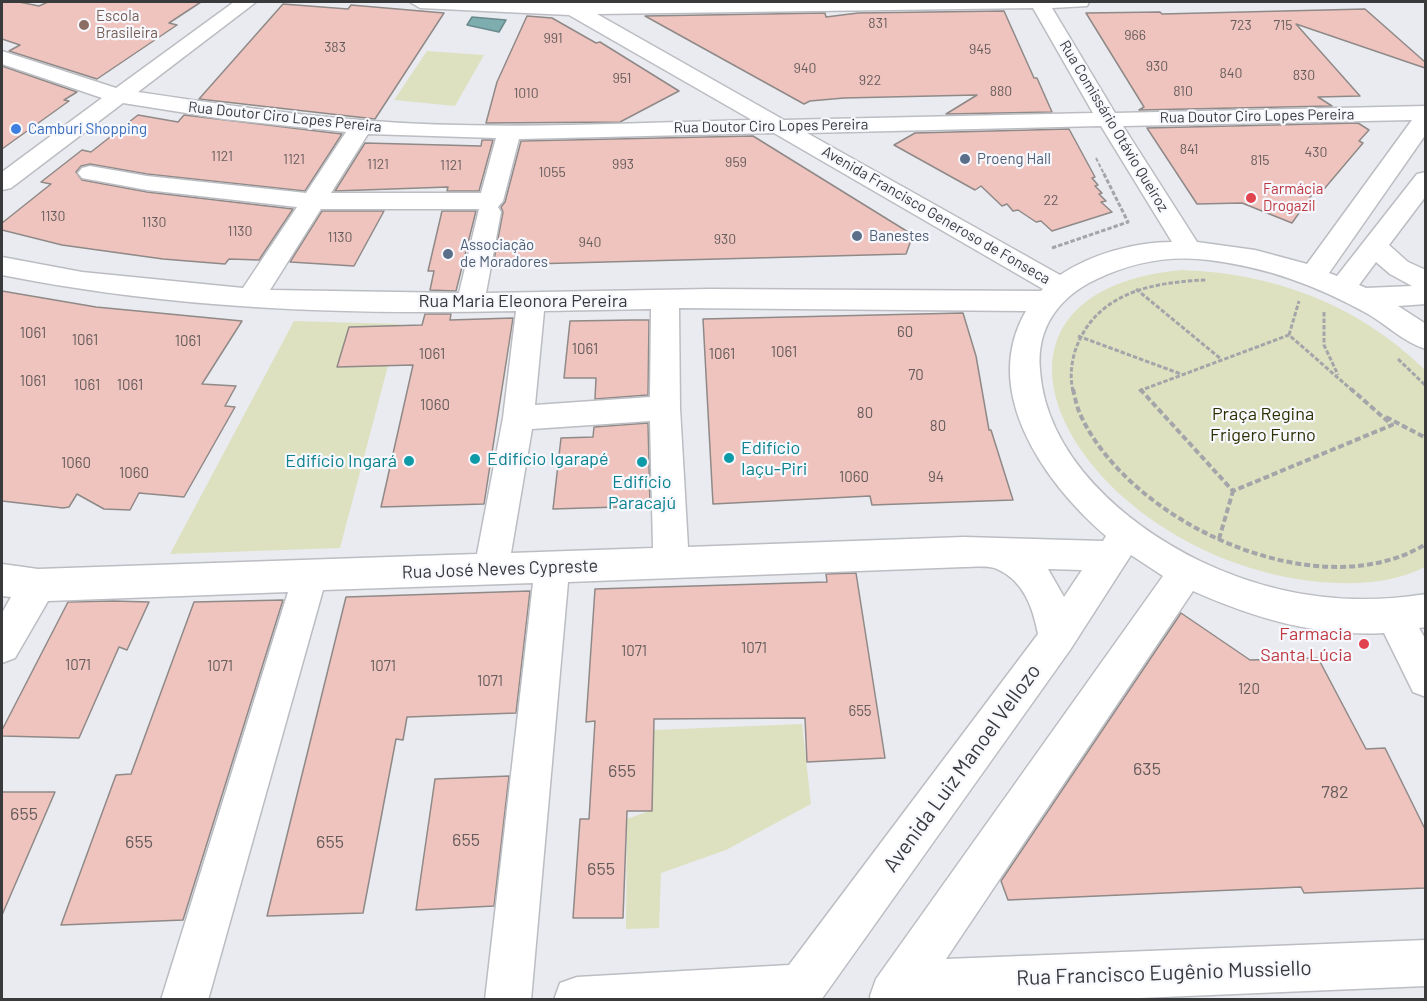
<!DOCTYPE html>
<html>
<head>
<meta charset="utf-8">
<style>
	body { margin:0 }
	#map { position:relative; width:1427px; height:1001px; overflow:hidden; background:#e9ebf0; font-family:Barlow,sans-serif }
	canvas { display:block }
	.frame { position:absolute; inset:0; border:3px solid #393a3c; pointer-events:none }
</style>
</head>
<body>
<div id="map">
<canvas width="1427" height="1001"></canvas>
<div class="frame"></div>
</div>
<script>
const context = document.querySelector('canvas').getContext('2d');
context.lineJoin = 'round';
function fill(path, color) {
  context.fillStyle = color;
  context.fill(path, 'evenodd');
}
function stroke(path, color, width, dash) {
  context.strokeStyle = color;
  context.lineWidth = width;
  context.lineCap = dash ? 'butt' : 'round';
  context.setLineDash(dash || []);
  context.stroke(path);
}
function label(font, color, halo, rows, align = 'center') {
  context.font = font + ' Barlow,sans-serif';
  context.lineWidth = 4.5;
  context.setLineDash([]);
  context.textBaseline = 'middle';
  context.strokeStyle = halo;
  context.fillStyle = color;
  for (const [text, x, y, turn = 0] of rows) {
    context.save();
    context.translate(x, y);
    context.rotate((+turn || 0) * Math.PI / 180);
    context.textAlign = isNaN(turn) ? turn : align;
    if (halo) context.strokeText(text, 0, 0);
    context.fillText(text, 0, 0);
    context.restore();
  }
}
fill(new Path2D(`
	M427 51 484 55 455 106 394 100Z
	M1182 270C1274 273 1359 305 1425 370V567C1389 585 1349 585 1310 581 1246 573 1179 545 1129 502 1021 409 1017 285 1182 270Z
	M294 321 399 324 340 548 170 554Z
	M802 724 811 804 726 850 661 873 659 928 626 929 627 819 652 810 654 730Z`), '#dde1c0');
const water = new Path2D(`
	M472 17 506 20 499 32 467 25Z`);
fill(water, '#7eadaf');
stroke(water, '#698a8c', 1.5);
const building = new Path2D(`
	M2 2H19L39 6 48 2H201L169 23 177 25 97 79 9 51 20 45 2 39Z
	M283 4 348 9 351 5 444 13 375 119 199 99Z
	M1365 9 1425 62V68L1296 24 1360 96 1318 97 1332 106 1139 110 1144 107 1086 13 1160 12 1162 14Z
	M1004 11 1034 78H1037L1052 112 946 114 977 95 844 98 810 101 804 104 645 16 825 13 826 17 858 13Z
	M527 16 552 18 596 43 600 42 679 91 620 122 486 123 497 82Z
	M2 66 77 92 64 100 69 101 2 149Z
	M138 115 178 122 184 115 342 134 305 191 147 174 90 164 81 166 76 172 82 180 147 192 293 209 259 260 229 259 225 264 163 259 62 245 2 230V223L51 184 41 182 82 150 91 152Z
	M1358 123 1369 130 1359 141 1363 143 1319 195 1313 193 1292 223 1242 203 1197 204 1147 128Z
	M1069 129 1095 177 1092 178 1098 185 1095 186 1102 193 1099 194 1106 201 1101 202 1112 212 1052 231 1041 221 1036 222 1018 210 1013 211 1007 204 1002 206 981 186 975 190 894 145 915 133Z
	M753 136 913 235 906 254 493 265 503 212 501 207 505 202 521 141Z
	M482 140H493L479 191H447L448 187 335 191 365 143 481 146Z
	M322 211H384L354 266 290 262Z
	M442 211H476L456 291 430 290 434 271H428Z
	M2 291 96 307 242 321 202 384 236 386 225 406 235 407 184 497 139 493 130 510 104 509 77 494 69 507 63 508 2 501Z
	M963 313 976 356 989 430H991L1013 500 872 505 870 496 713 504 703 319Z
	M425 314H451L450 320 513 318 484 504 381 507 413 365 337 367 349 327 422 325Z
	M633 320H649L648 395 595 399 596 378H564L570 321Z
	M648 423 650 506 553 509 561 438 593 437 594 427Z
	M856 573 885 758 807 762 805 718 654 719 652 811H627L623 918H573L580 819H589L595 721 586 722 595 589 827 582 826 574Z
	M530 591 516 713 407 717 403 740 396 739 363 913 267 916 346 597Z
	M283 600 183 920 61 925 116 775 131 774 194 602Z
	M113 601 149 602 127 650 119 647 79 738 2 736V730L68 602Z
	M1181 613 1250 660 1318 658 1366 749 1385 748 1425 829V888L1304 893 1301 887 1008 900 1001 881Z
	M509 776 494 906 416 910 435 779Z
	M2 792H55L2 915Z`);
fill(building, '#efc4be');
stroke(building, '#8f8988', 1.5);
const minor = new Path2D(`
	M234 2H256L138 92C212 103 285 114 360 120 490 131 621 123 752 120L569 15 420 8 410 2H1089L1087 6 1052 8 1115 113 1426 106V134L1329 273 1337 276 1417 174 1426 172V196L1389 245 1408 262 1426 270V304L1398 306 1426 324V349C1405 343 1387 325 1368 314 1318 286 1267 267 1209 260 1171 255 1132 262 1097 279 1060 296 1036 327 1040 370 1046 457 1126 525 1200 561 1271 595 1348 607 1426 594V627L1419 628 1426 640V697L1413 692 1384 633C1317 637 1254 618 1193 591L946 959 1426 940V986L1092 1000H871L870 996 876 979 1163 576 1131 555 1070 650 821 1000H554L560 983 577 977 789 965 1038 634C1033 608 1024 581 997 569 988 565 974 567 964 567L568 582 531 1000H485L533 583 323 590 208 1000H161L288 592 48 601 15 658 2 663V613L11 597 2 596V564L38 569 477 554 503 418 516 311C343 315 172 309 2 275V257L82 272 243 288 297 207 147 190 82 178 78 173 82 168 90 166 147 176 306 193 346 132 224 119 123 103 11 188 2 190V172L102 98 2 64V51L116 88ZM1033 8 1093 113 784 120 597 14ZM1412 120 1307 264 1255 250 1197 242 1123 126ZM1101 126 1172 242C1134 242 1092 254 1060 275L807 133ZM774 133 1043 289 1041 291 710 289 486 293 501 212 498 207 503 201 519 139ZM368 134 496 138 481 193H331ZM321 209H479L459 293 270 290ZM1376 262 1390 274 1412 286 1366 288 1359 285ZM679 308 1026 311C979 392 1045 483 1106 536L1103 541 964 537 688 547 680 408ZM651 309 650 397 535 405 544 311ZM650 421 653 548 511 553 532 429ZM1048 569 1082 570 1064 597Z`);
stroke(minor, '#bbbdc2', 3);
stroke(new Path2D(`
	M1096 158 1104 174`), '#a4a5a9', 2, [4, 2]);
stroke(new Path2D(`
	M1052 248 1128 222 1103 172
	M1136 289 1221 359
	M1324 312V345L1338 375
	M1289 335 1299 301
	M1078 336 1181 374
	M1398 359 1426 386
	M1073 391C1069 375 1072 356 1079 341 1102 291 1156 282 1206 280
	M1139 391 1289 335 1353 391`), '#a4a5a9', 3, [4.5, 2]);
stroke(new Path2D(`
	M1073 389C1075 398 1077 408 1081 416 1131 523 1318 610 1426 544
	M1140 389 1233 491 1392 425 1351 389
	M1386 417 1426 438
	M1219 539 1233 491`), '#a4a5a9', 4, [6, 3]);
fill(minor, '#fff');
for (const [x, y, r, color] of [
	[84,25,6,"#8d6e63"],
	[16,129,6,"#3f7fe0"],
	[965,159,6,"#5c6f8a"],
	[1251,198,6,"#e0444e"],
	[857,236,6,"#5c6f8a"],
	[448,254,6,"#5c6f8a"],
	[729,458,6,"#0f9aa8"],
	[475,459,6,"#0f9aa8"],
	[409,461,6,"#0f9aa8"],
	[642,462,6,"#0f9aa8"],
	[1364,644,6,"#e0444e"]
]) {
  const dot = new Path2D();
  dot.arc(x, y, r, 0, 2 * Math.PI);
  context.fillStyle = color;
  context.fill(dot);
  stroke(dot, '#f7f8fd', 2);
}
label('14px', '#665c5c', null, [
	["831",878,23],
	["723",1241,25],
	["715",1283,25],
	["966",1135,35],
	["991",553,38],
	["383",335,47],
	["945",980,49],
	["930",1157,66],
	["940",805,68],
	["840",1231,73],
	["830",1304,75],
	["951",622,78],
	["922",870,80],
	["880",1001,91],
	["810",1183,91],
	["1010",526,93],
	["841",1189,149],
	["430",1316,152],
	["1121",222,156],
	["1121",294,159],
	["815",1260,160],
	["959",736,162],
	["1121",378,164],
	["993",623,164],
	["1121",451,165],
	["1055",552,172],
	["22",1051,200],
	["1130",53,216],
	["1130",154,222],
	["1130",240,231],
	["1130",340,237],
	["930",725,239],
	["940",590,242]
]);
label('15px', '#785e54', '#f7f8fd', [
	["Escola",96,16],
	["Brasileira",96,33]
], 'left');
label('15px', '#393a3c', '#f7f8fd', [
	["Rua Doutor Ciro Lopes Pereira",1257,116,-1],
	["Rua Doutor Ciro Lopes Pereira",285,117,6],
	["Rua Doutor Ciro Lopes Pereira",771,126,-1],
	["Rua Comissário Otávio Queiroz",1114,126,59],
	["Avenida Francisco Generoso de Fonseca",936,215,30]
]);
label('15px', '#366cbe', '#f7f8fd', [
	["Camburi Shopping",28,129]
], 'left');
label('15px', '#4e5e75', '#f7f8fd', [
	["Proeng Hall",977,159],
	["Banestes",869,236],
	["Associação",460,245],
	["de Moradores",460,262]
], 'left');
label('15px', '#be3a42', '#f7f8fd', [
	["Farmácia",1263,189],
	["Drogazil",1263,206]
], 'left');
label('15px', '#665c5c', null, [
	["60",905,332],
	["1061",33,333],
	["1061",85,340],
	["1061",188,341],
	["1061",585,349],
	["1061",784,352],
	["1061",432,354],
	["1061",722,354],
	["70",916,375],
	["1061",33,381],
	["1061",87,385],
	["1061",130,385],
	["1060",435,405],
	["80",865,413],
	["80",938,426],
	["1060",76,463],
	["1060",134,473],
	["1060",854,477],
	["94",936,477],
	["1071",754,648],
	["1071",634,651],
	["1071",78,665],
	["1071",220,666],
	["1071",383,666],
	["1071",490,681],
	["120",1249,689],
	["655",860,711]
]);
label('18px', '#393a3c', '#f7f8fd', [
	["Rua Maria Eleonora Pereira",523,301],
	["Rua José Neves Cypreste",500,569,-2]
]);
label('18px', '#2e3003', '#f7f8fd', [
	["Praça Regina",1263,414],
	["Frigero Furno",1263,435]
]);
label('18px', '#0d838f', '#f7f8fd', [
	["Edifício",741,448],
	["Iaçu-Piri",741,469],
	["Edifício Igarapé",487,459],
	["Edifício Ingará",397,461,"right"],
	["Edifício",642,482,"center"],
	["Paracajú",642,503,"center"]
], 'left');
label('18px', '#be3a42', '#f7f8fd', [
	["Farmacia",1352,634],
	["Santa Lúcia",1352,655]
], 'right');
label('18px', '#665c5c', null, [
	["635",1147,769],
	["655",622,771],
	["782",1335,792],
	["655",24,814],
	["655",466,840],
	["655",139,842],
	["655",330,842],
	["655",601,869]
]);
label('21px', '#393a3c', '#f7f8fd', [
	["Avenida Luiz Manoel Vellozo",962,768,-54],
	["Rua Francisco Eugênio Mussiello",1164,973,-2]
]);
</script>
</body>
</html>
